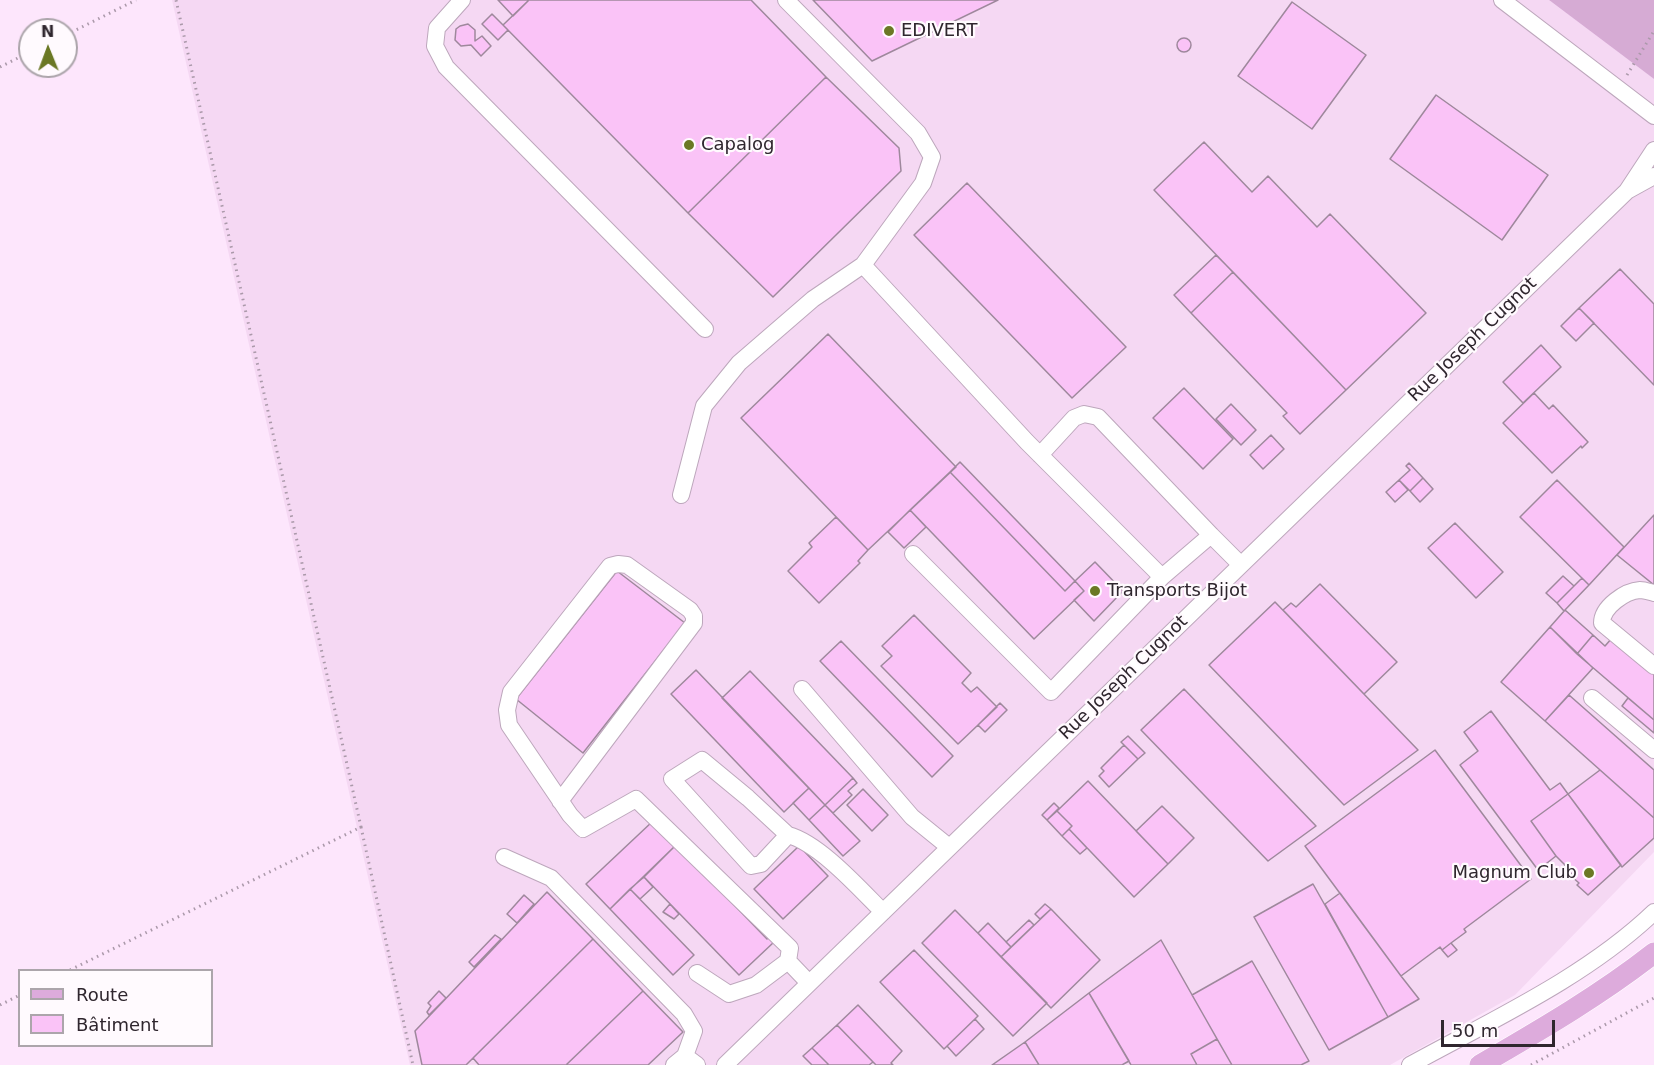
<!DOCTYPE html>
<html>
<head>
<meta charset="utf-8">
<style>
	body { margin:0 }
	#map { position:relative; width:1654px; height:1065px; overflow:hidden; background:#fde6fc; font-family:"DejaVu Sans",sans-serif }
	canvas { display:block }
	.legend { position:absolute; left:18px; top:969px; width:195px; height:78px; box-sizing:border-box; background:#fffafe; border:2px solid #aca5ab; margin:0; padding:8px 10px; list-style:none; font-size:18px; color:#2f262e }
	.legend li { display:flex; align-items:center; gap:12px; height:30px }
	.legend b { width:30px; border:2px solid #aca5ab }
	.north { position:absolute; left:18px; top:18px; width:60px; height:60px; box-sizing:border-box; background:#fffafe; border:2px solid #aca5ab; border-radius:50%; rotate:359deg; font-size:16px; font-weight:700; line-height:24px; text-align:center; color:#2f262e }
	.north::after { content:''; display:block; margin:auto; width:21px; height:27px; background:#6b7825; clip-path:polygon(50% 0,100% 100%,50% 72%,0 100%) }
	.scale { position:absolute; left:1441px; top:1020px; width:114px; height:27px; box-sizing:border-box; border:3px solid #2f262e; border-top:0; padding-left:8px; font-size:18px; line-height:21px; white-space:nowrap; color:#2f262e; -webkit-text-stroke:4px #fffafe; paint-order:stroke }
</style>
</head>
<body>
<div id="map">
<canvas width="1654" height="1065"></canvas>
<ul class="legend">
<li><b style="height:8px;background:#ddabdc"></b>Route</li>
<li><b style="height:16px;background:#fac3f7"></b>Bâtiment</li>
</ul>
<div class="north">N</div>
<div class="scale">50 m</div>
</div>
<script>
const context = document.querySelector('canvas').getContext('2d');
context.lineJoin = 'round';
function fill(path, color) {
  context.fillStyle = color;
  context.fill(path, 'evenodd');
}
function stroke(path, color, width, dash) {
  context.strokeStyle = color;
  context.lineWidth = width;
  context.lineCap = dash ? 'butt' : 'round';
  context.setLineDash(dash || []);
  context.stroke(path);
}
function label(font, color, halo, rows, align = 'center') {
  context.font = font + ' "DejaVu Sans",sans-serif';
  context.lineWidth = 4.5;
  context.setLineDash([]);
  context.textBaseline = 'middle';
  context.strokeStyle = halo;
  context.fillStyle = color;
  for (const [text, x, y, turn = 0] of rows) {
    context.save();
    context.translate(x, y);
    context.rotate((+turn || 0) * Math.PI / 180);
    context.textAlign = isNaN(turn) ? turn : align;
    if (halo) context.strokeText(text, 0, 0);
    context.fillText(text, 0, 0);
    context.restore();
  }
}
fill(new Path2D(`
	M172 0H1549L1654 79V852L1515 995 1390 1065H410Z`), '#f5d8f3');
fill(new Path2D(`
	M1549 0H1654V79Z`), '#d6abd4');
const building = new Path2D(`
	M498 0H529L513 16Z
	M529 0H751L826 77 688 213 503 25Z
	M813 0H998L872 61Z
	M1292 2 1366 55 1312 129 1238 76Z
	M492 14 508 30 498 40 482 24Z
	M468 24 475 30V41L482 36 491 46 481 56 471 45 461 46 455 40 456 29 460 26Z
	M1177 45a7 7 0 1 1 14 0a7 7 0 1 1-14 0Z
	M826 77 899 148 901 171 773 297 688 213Z
	M1436 95 1548 175 1502 240 1390 159Z
	M1204 142 1252 192 1268 176 1317 227 1330 214 1426 313 1346 390 1154 190Z
	M967 183 1126 347 1072 398 914 235Z
	M1216 255 1233 272 1191 313 1174 295Z
	M1620 269 1654 304V385L1579 308Z
	M1233 272 1346 390 1300 434 1283 416 1287 413 1191 313Z
	M1579 308 1594 323 1576 341 1561 326Z
	M828 334 956 467 868 550 741 418Z
	M1541 345 1561 367 1523 403 1503 382Z
	M1184 388 1233 439 1203 469 1153 418Z
	M1534 393 1549 409 1553 405 1588 442 1582 448 1581 446 1552 473 1503 423Z
	M1231 404 1256 430 1241 445 1216 419Z
	M1271 435 1284 449 1263 469 1250 455Z
	M960 462 1075 581 1065 591 950 472Z
	M1409 463 1423 478 1410 491 1399 480 1410 470 1406 466Z
	M950 472 1065 591 1075 581 1084 591 1034 639 910 510Z
	M1423 478 1433 489 1420 502 1410 491Z
	M1399 480 1408 490 1395 502 1386 492Z
	M1557 480 1624 547 1589 585 1520 517Z
	M910 510 926 527 904 548 888 532Z
	M1654 515V585L1617 555Z
	M836 517 868 550 858 561 860 563 819 603 788 571 812 547 809 543Z
	M1455 523 1503 572 1476 598 1428 548Z
	M1095 562 1123 591 1094 621 1074 600 1084 591 1075 581Z
	M617 571 685 623 583 753 516 699Z
	M1563 576 1574 586 1557 603 1546 593Z
	M1582 578 1589 585 1564 611 1557 603Z
	M1320 584 1397 662 1364 694 1283 610 1291 603 1296 607Z
	M1275 602 1418 750 1344 805 1209 665Z
	M1565 610 1593 635 1577 654 1550 627Z
	M914 615 971 673 962 683 971 692 977 687 997 707 958 744 881 666 892 656 882 646Z
	M1550 627 1593 668 1545 721 1501 682Z
	M1593 635 1605 646 1612 638 1654 674V720L1577 654Z
	M841 641 953 756 932 777 820 661Z
	M696 670 809 788 784 812 671 694Z
	M750 671 853 778 825 805 722 698Z
	M1184 689 1316 826 1268 861 1141 730Z
	M1569 695 1654 770V818L1545 721Z
	M1628 698 1654 720V733L1622 706Z
	M1000 703 1007 710 985 732 978 725Z
	M1491 711 1550 790 1560 783 1568 794 1531 821 1556 856 1538 870 1460 765 1478 751 1464 732Z
	M1128 736 1145 753 1138 759 1121 742Z
	M1124 745 1138 759 1109 787 1099 776 1104 771 1101 768Z
	M1435 750 1531 879 1464 929 1466 932 1451 943 1442 950 1440 947 1401 976 1305 846Z
	M1600 770 1654 818V838L1622 867 1568 794Z
	M853 778 857 783 848 791 852 795 833 813 825 805Z
	M1088 781 1168 864 1134 897 1069 829 1072 826 1057 811Z
	M809 788 825 805 809 820 793 803Z
	M863 789 888 815 872 831 847 805Z
	M1568 794 1621 865 1588 895 1577 885 1579 883 1571 876 1572 874 1564 867 1565 865 1556 856 1531 821Z
	M1054 803 1059 808 1047 820 1042 815Z
	M825 805 860 841 843 856 809 820Z
	M1162 806 1194 838 1168 864 1136 831Z
	M1057 811 1072 826 1062 836 1047 820Z
	M653 821 676 845 610 909 586 884Z
	M1069 829 1087 848 1080 854 1062 836Z
	M676 845 767 939 769 937 774 942 739 975 644 877Z
	M799 846 828 876 783 919 754 889Z
	M644 877 653 887 640 899 630 889Z
	M1313 884 1388 1017 1329 1050 1254 917Z
	M630 889 694 955 673 975 610 909Z
	M547 892 593 939 466 1065H422L415 1031Z
	M1340 893 1401 976 1419 999 1388 1017 1325 904Z
	M524 895 534 904 517 923 507 914Z
	M670 904 679 914 674 919 663 912Z
	M1045 904 1051 909 1040 919 1035 914Z
	M1051 909 1100 960 1051 1008 1001 957Z
	M955 910 1047 1003 1013 1036 922 943Z
	M1029 920 1034 925 1011 947 1006 942Z
	M988 923 1011 947 1001 957 978 933Z
	M495 935 501 939 474 967 469 962Z
	M593 939 643 991 566 1065H479L473 1058Z
	M1161 940 1217 1039 1191 1054 1197 1065H1131L1089 993Z
	M1451 943 1457 950 1448 957 1442 950Z
	M914 950 978 1016 944 1049 880 982Z
	M1252 961 1309 1061 1301 1065H1232L1192 995Z
	M439 991 446 998 429 1015 427 1012 431 1006 428 1003Z
	M643 991 683 1032 648 1065H566Z
	M1089 993 1129 1061 1122 1065H1039L1025 1042Z
	M858 1005 902 1051 891 1063 893 1065H876L837 1025Z
	M975 1019 984 1029 956 1056 947 1046Z
	M837 1025 873 1062 869 1065H829L812 1048Z
	M1217 1039 1232 1065H1197L1191 1054Z
	M1025 1042 1039 1065H992Z
	M812 1048 829 1065H812L803 1056Z`);
fill(building, '#fac3f7');
stroke(building, '#9e889c', 1.5);
const minor = new Path2D(`
	M462 0 437 28 435 46 446 67 705 329
	M786 0 918 133 932 157 923 183 863 265 1027 442 1162 577 1211 535 1241 565
	M1502 0 1654 116
	M1654 150 1627 191 1654 176
	M1040 455 1074 418 1084 414 1098 417 1211 535
	M681 495 704 406 739 363 813 299 863 265
	M913 554 1051 692 1162 577
	M1654 593C1650 592 1644 590 1640 590 1625 591 1602 607 1602 623L1654 666
	M802 689 912 817 949 847
	M1592 698 1654 750
	M702 760 748 798 788 835 761 864 751 866 672 779Z
	M560 801 694 623V616L690 610 627 565 618 564 610 566 511 692 507 710 509 725 570 815 583 829 636 799 790 948 788 961 809 983
	M788 835C819 843 860 889 883 912
	M504 857 551 878 684 1014 694 1031 685 1056
	M697 973 729 994 756 985 788 961
	M674 1065 685 1056 697 1065
	M725 1065 1627 191
	M1410 1065C1492 1020 1586 977 1654 912`);
const major = new Path2D(`
	M1480 1065C1540 1030 1599 996 1654 953`);
stroke(minor, '#bda7bc', 18);
stroke(major, '#fff', 22);
stroke(new Path2D(`
	M66 35 136 0
	M0 67 30 52
	M1627 75 1654 31
	M361 827 413 1065
	M70 970 361 827 176 0
	M0 1005 20 995
	M1531 1065 1654 998`), '#ab99aa', 3, [1.5, 4.5]);
stroke(minor, '#fff', 16);
stroke(major, '#ddabdc', 21);
for (const [x, y, r, color] of [
	[889,31,6,"#6b7825"],
	[689,145,6,"#6b7825"],
	[1095,591,6,"#6b7825"],
	[1589,873,6,"#6b7825"]
]) {
  const dot = new Path2D();
  dot.arc(x, y, r, 0, 2 * Math.PI);
  context.fillStyle = color;
  context.fill(dot);
  stroke(dot, '#fffafe', 2);
}
label('18px', '#2f262e', '#fffafe', [
	["EDIVERT",901,31],
	["Capalog",701,145],
	["Transports Bijot",1107,591],
	["Magnum Club",1577,873,"right"]
], 'left');
label('18px', '#2f262e', '#fffafe', [
	["Rue Joseph Cugnot",1473,340,-44],
	["Rue Joseph Cugnot",1124,678,-44]
]);
</script>
</body>
</html>
